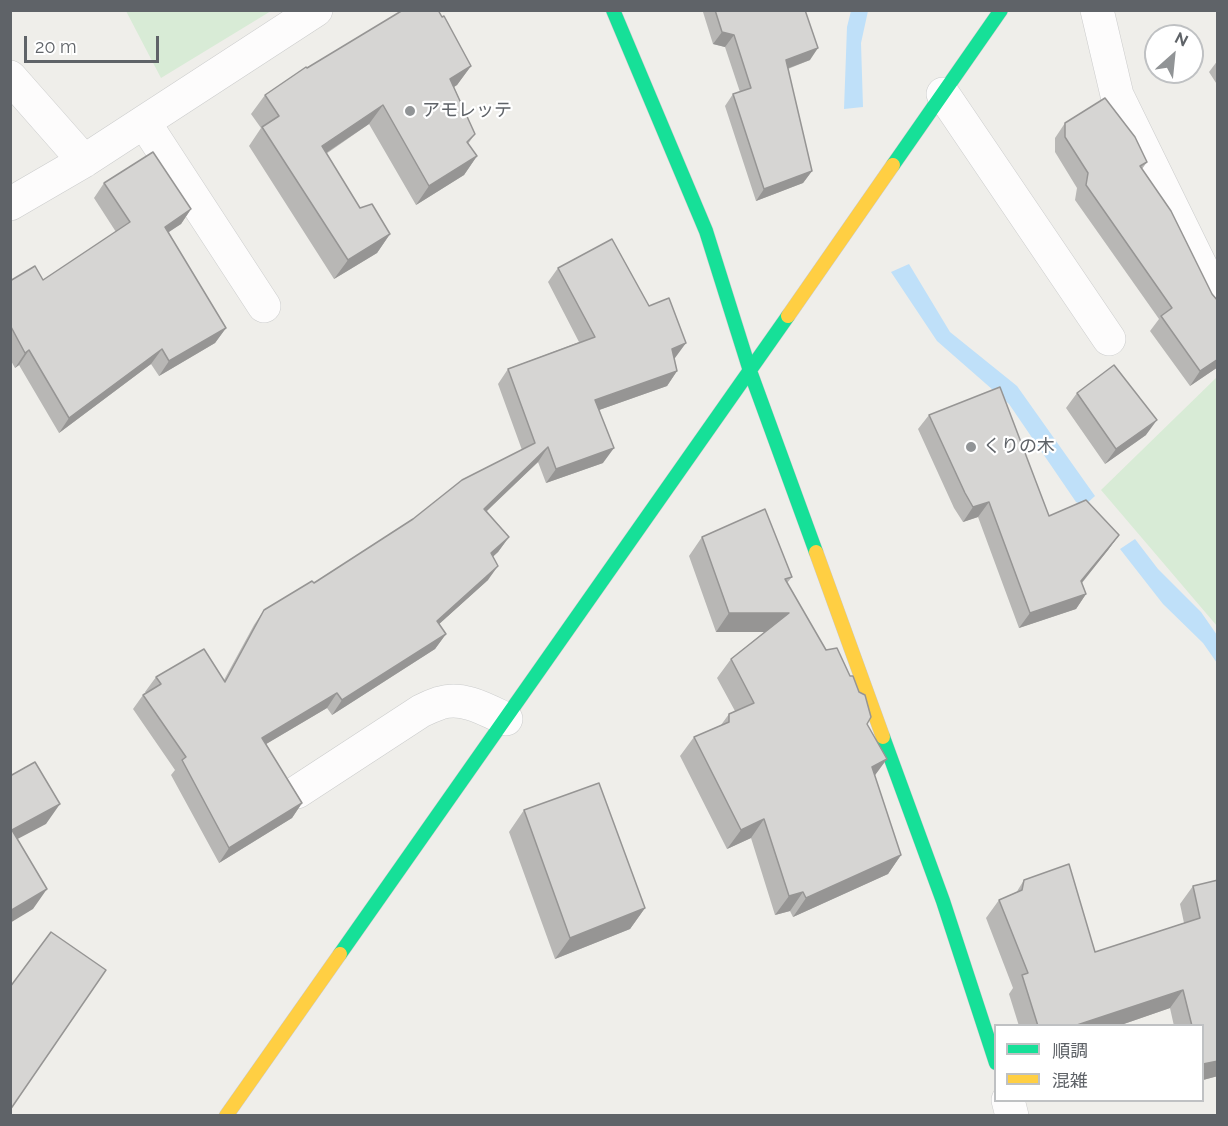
<!DOCTYPE html>
<html>
<head>
<meta charset="utf-8">
<style>
	body { margin:0 }
	#map { position:relative; width:1228px; height:1126px; overflow:hidden; background:#efeeea; font-family:Raleway,"Noto Sans JP",sans-serif }
	canvas { display:block }
	.frame { position:absolute; inset:0; border:12px solid #5f6368; pointer-events:none }
	.legend { position:absolute; left:994px; top:1024px; width:210px; height:78px; box-sizing:border-box; background:#fff; border:2px solid #bfc1c3; margin:0; padding:8px 10px; list-style:none; font-size:18px; color:#5f6368 }
	.legend li { display:flex; align-items:center; gap:12px; height:30px }
	.legend b { width:30px; border:2px solid #bfc1c3 }
	.north { position:absolute; left:1144px; top:24px; width:60px; height:60px; box-sizing:border-box; background:#fff; border:2px solid #bfc1c3; border-radius:50%; rotate:27deg; font-size:16px; font-weight:700; line-height:24px; text-align:center; color:#5f6368 }
	.north::after { content:''; display:block; margin:auto; width:21px; height:27px; background:#919496; clip-path:polygon(50% 0,100% 100%,50% 72%,0 100%) }
	.scale { position:absolute; left:24px; top:36px; width:135px; height:27px; box-sizing:border-box; border:3px solid #5f6368; border-top:0; padding-left:8px; font-size:18px; line-height:21px; white-space:nowrap; color:#5f6368; -webkit-text-stroke:4px #fff; paint-order:stroke }
</style>
</head>
<body>
<div id="map">
<canvas width="1228" height="1126"></canvas>
<div class="frame"></div>
<ul class="legend">
<li><b style="height:8px;background:#16e098"></b>順調</li>
<li><b style="height:8px;background:#ffcf43"></b>混雑</li>
</ul>
<div class="north">N</div>
<div class="scale">20 m</div>
</div>
<script>
const context = document.querySelector('canvas').getContext('2d');
context.lineJoin = 'round';
function fill(path, color) {
  context.fillStyle = color;
  context.fill(path, 'evenodd');
}
function stroke(path, color, width, dash) {
  context.strokeStyle = color;
  context.lineWidth = width;
  context.lineCap = dash ? 'butt' : 'round';
  context.setLineDash(dash || []);
  context.stroke(path);
}
function label(font, color, halo, rows, align = 'center') {
  context.font = font + ' Raleway,"Noto Sans JP",sans-serif';
  context.lineWidth = 4.5;
  context.setLineDash([]);
  context.textBaseline = 'middle';
  context.strokeStyle = halo;
  context.fillStyle = color;
  for (const [text, x, y, turn = 0] of rows) {
    context.save();
    context.translate(x, y);
    context.rotate((+turn || 0) * Math.PI / 180);
    context.textAlign = isNaN(turn) ? turn : align;
    if (halo) context.strokeText(text, 0, 0);
    context.fillText(text, 0, 0);
    context.restore();
  }
}
fill(new Path2D(`
	M126 11H271L161 78Z
	M1217 377V626L1101 490Z`), '#d8ebd6');
fill(new Path2D(`
	M851 11H868L861 43 863 107 844 109 847 27Z
	M909 264 950 332 1017 386 1095 496 1084 506 1076 502 1009 404 937 341 891 272Z
	M1135 539 1158 569 1201 612 1217 635V663L1203 643 1163 604 1120 549Z`), '#bfe0f9');
const street = new Path2D(`
	M1097 10 1117 95 1218 301
	M10 77 84 161
	M943 94 1109 339
	M144 122 264 306
	M10 204 84 161 316 10
	M297 792 421 711C427 708 434 705 440 703 463 696 485 709 506 719
	M1008 1100 1012 1116`);
const fast = new Path2D(`
	M613 10 706 231 750 371 816 552
	M893 165 1001 10
	M883 737 943 901 996 1063
	M340 954 788 316`);
const slow = new Path2D(`
	M788 316 893 165
	M816 552 883 737
	M226 1116 340 954`);
stroke(street, '#cbcccc', 34);
stroke(fast, '#cacacb', 15);
stroke(slow, '#cacacb', 15);
stroke(street, '#fdfcfc', 33);
stroke(fast, '#16e098', 14);
stroke(slow, '#ffcf43', 14);
fill(new Path2D(`
	M704 10H805L810 60 788 69 812 171 803 183 756 201 725 106 733 94 740 92 725 47 713 44 703 12Z
	M1218 60V86L1209 72Z
	M471 66 457 85 454 87 475 134 468 144 477 156 464 175 416 205 369 124 326 154 360 208 390 234 377 253 334 279 249 146 261 128 251 114 265 95 307 68Z
	M1065 123 1147 162 1142 169 1212 294 1218 301V367L1190 386 1150 331 1159 319 1075 200 1077 188 1055 152V138Z
	M104 183 191 209 181 224 168 232 226 328 215 343 159 376 151 364 59 433 19 365 15 368 10 359V281L43 280 116 232 94 198Z
	M558 268 675 358H674L677 371 667 386 599 410 603 463 546 483 538 462 487 511 509 537 498 552 493 556 488 580 439 624 446 634 435 649 332 715 327 708 266 744 302 803 292 818 219 863 171 775 175 770 133 709 143 695 146 693 145 692 156 677 224 680 254 625 264 610 314 583 522 450 498 384 508 369 579 342 548 282Z
	M1077 393 1146 435 1105 464 1066 408Z
	M929 415 1049 516 1119 535 1108 550 1082 583 1086 594 1076 609 1019 628 978 517 963 522 954 508 918 429Z
	M702 537 792 577 787 583 867 724 875 776 901 855 888 874 793 917 790 911 775 915 751 838 727 849 680 756 694 737 721 725 729 714 735 711 717 678 731 659 764 632H716L689 556Z
	M524 810 645 908 630 929 555 959 509 832Z
	M1024 880 1095 952 1184 923 1180 904 1193 886 1218 880V1076L1203 1080V1026H1174L1170 1008 1118 1026H1019L1009 994 1013 988 986 918 999 900 1016 893Z`), '#b8b7b5');
fill(new Path2D(`
	M722 32 734 35 725 47 713 44Z
	M818 48 810 60 778 72 786 60Z
	M471 66 457 85 437 98 450 79Z
	M383 105 369 124 308 165 322 146Z
	M477 156 464 175 416 205 429 186Z
	M812 171 803 183 756 201 764 189Z
	M191 209 181 224 154 242 165 227Z
	M390 234 377 253 334 279 348 260Z
	M226 328 215 343 159 376 169 361Z
	M686 343 675 358 662 364 672 349Z
	M162 349 151 364 59 433 69 418Z
	M29 350 19 365 15 368 25 353Z
	M1218 359V367L1190 386 1200 371Z
	M677 371 667 386 585 415 595 400Z
	M1157 420 1146 435 1105 464 1116 449Z
	M548 447 538 462 474 523 484 509Z
	M614 448 603 463 546 483 556 469Z
	M989 502 978 517 963 522 973 507Z
	M1119 535 1108 550 1071 596 1081 581Z
	M509 537 498 552 481 568 491 553Z
	M498 566 488 580 427 635 437 621Z
	M1086 594 1076 609 1019 628 1030 613Z
	M729 613H789L775 632H716Z
	M446 634 435 649 332 715 342 700Z
	M337 693 327 708 251 753 262 738Z
	M887 759 873 778 872 767Z
	M302 803 292 818 219 863 229 848Z
	M60 804 46 824 10 843 12 830Z
	M764 819 751 838 727 849 741 830Z
	M901 855 888 874 793 917 806 898Z
	M47 889 33 909 10 923V911Z
	M803 892 790 911 775 915 789 896Z
	M645 908 630 929 555 959 570 938Z
	M1183 990 1170 1008 1118 1026H1074Z
	M1218 1061V1076L1203 1080V1064Z`), '#969594');
const building = new Path2D(`
	M403 10H438L442 17 444 16 471 66 450 79 475 134 467 142 477 156 429 186 383 105 322 146 360 208 372 204 390 234 348 260 262 127 279 116 265 95 306 67 307 68Z
	M715 10H805L818 48 786 60 812 171 764 189 733 94 751 88 734 35 722 32Z
	M1105 98 1135 137 1147 162 1140 166 1171 211 1212 294 1218 301V359L1200 371 1161 316 1172 308 1086 185 1088 173 1065 137V123Z
	M153 152 191 209 165 227 226 328 169 361 162 349 69 418 29 350 25 353 10 325V281L35 266 43 280 130 222 104 183Z
	M612 239 649 306 669 298 686 343 672 349 677 371 595 400 614 448 556 469 548 447 484 509 509 537 491 553 498 566 437 621 446 634 342 700 337 693 262 738 302 803 229 848 182 760 186 757 143 695 161 684 156 677 204 649 225 682 264 610 312 581 314 583 413 519 462 480 535 443 508 369 595 337 558 268Z
	M1114 365 1157 420 1116 449 1077 393Z
	M1000 387 1049 516 1086 500 1119 535 1081 581 1086 594 1030 613 989 502 973 507 965 493 929 415Z
	M765 509 792 577 785 579 826 650 837 648 850 676H853L859 692 865 695 871 717 867 724 887 759 872 767 901 855 806 898 803 892 789 896 764 819 741 830 694 737 729 722V714L754 703 731 659 789 613H729L702 537Z
	M35 762 60 804 12 830 47 889 10 911V776Z
	M599 783 645 908 570 938 524 810Z
	M1069 864 1095 952 1200 918 1193 886 1218 880V1061L1203 1064V1026H1192L1183 990 1074 1026H1038L1022 975 1028 973 999 900 1022 890 1024 880Z
	M51 932 106 970 10 1110V987Z`);
fill(building, '#d6d5d3');
stroke(building, '#969594', 1.5);
for (const [x, y, r, color] of [
	[410,111,6,"#919496"],
	[971,447,6,"#919496"]
]) {
  const dot = new Path2D();
  dot.arc(x, y, r, 0, 2 * Math.PI);
  context.fillStyle = color;
  context.fill(dot);
  stroke(dot, '#fff', 2);
}
label('18px', '#5f6368', '#fff', [
	["アモレッテ",422,111],
	["くりの木",983,447]
], 'left');
</script>
</body>
</html>
